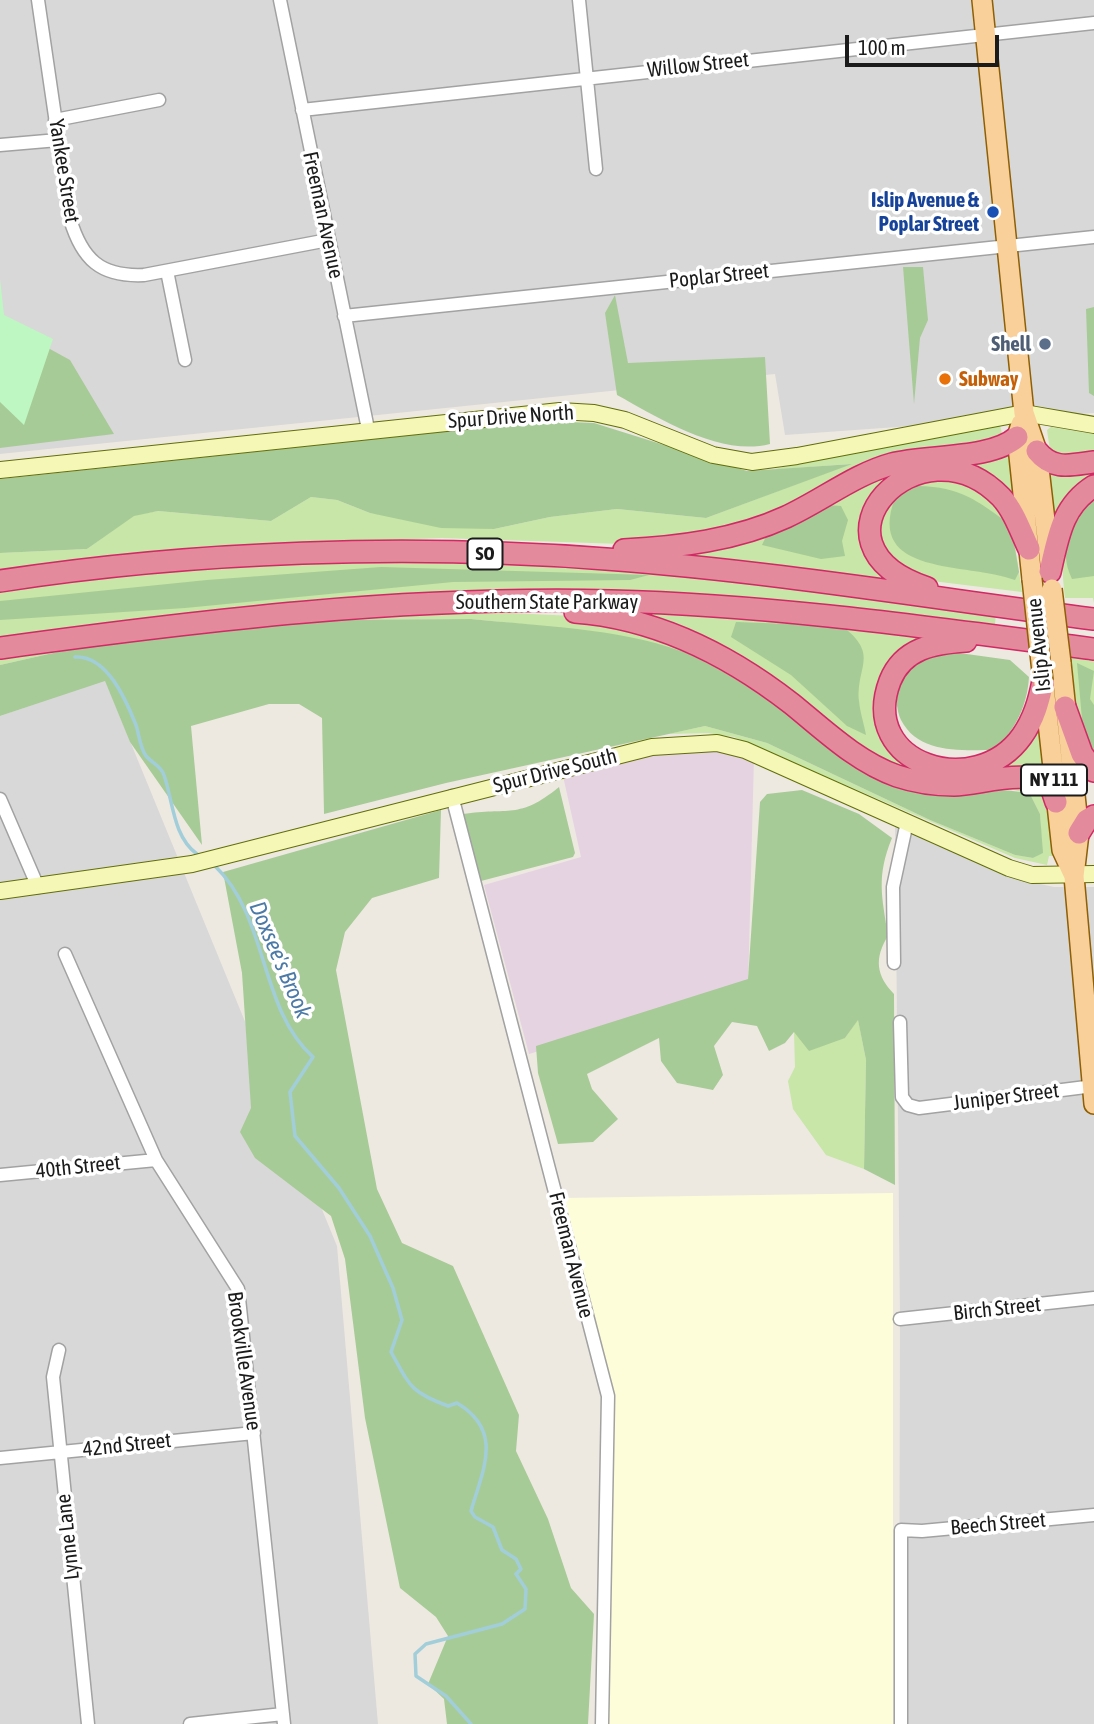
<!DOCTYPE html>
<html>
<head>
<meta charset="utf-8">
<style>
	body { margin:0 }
	#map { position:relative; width:1094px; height:1724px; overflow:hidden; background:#ede9e1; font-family:"Asap Condensed",sans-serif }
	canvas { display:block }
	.scale { position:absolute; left:845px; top:35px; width:154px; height:32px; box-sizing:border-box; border:4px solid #1b1b1b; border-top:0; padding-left:9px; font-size:21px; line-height:24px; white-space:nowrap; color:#1b1b1b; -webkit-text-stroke:5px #fff; paint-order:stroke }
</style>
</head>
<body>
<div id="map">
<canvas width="1094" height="1724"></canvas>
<div class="scale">100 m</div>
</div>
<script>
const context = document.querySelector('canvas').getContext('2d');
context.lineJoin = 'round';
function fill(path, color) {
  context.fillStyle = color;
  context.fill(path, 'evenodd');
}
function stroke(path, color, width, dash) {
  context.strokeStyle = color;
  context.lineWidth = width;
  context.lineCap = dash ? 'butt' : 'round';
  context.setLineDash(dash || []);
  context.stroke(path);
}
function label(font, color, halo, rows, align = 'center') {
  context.font = font + ' "Asap Condensed",sans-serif';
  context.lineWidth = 7;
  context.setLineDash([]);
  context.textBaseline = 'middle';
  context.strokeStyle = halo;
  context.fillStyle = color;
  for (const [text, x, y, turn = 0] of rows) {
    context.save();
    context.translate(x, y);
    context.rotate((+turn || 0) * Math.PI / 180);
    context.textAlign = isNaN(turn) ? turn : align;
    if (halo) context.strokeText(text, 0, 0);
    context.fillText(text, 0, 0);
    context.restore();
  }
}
fill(new Path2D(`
	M0 0H1094V413L785 435 775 374 0 454Z
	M105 680 337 1246 378 1724H0V716Z
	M895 824 933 844 1022 880 1054 887H1094V1724H899L900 1319Z`), '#d9d8d8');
fill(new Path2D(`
	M674 750 719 751 754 758 748 988 529 1054 484 885 581 857 563 776Z`), '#e6d3e2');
fill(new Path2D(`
	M893 1193V1724H606L614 1395 563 1198Z`), '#fefdd9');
fill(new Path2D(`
	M1000 425 1004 442 958 446 743 527 623 544 442 538 289 544 0 571V553L87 549 134 515 158 511 271 521 311 497 337 500 370 513 494 529 550 517 617 509 706 518 850 464 769 470Z
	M1051 427 1094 434V457L1051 458 1047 430Z
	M1007 452 1024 531 993 482 896 472 879 486 880 578 685 556V549L876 475Z
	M1094 466V480L1058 517 1052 514 1047 472Z
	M944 474 994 497 1013 533 1022 592 916 579 879 552 875 514 888 492Z
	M1094 492V603L1093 598H1065C1059 545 1064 534 1094 492Z
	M454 561 606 569 764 583 996 613 995 624C817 601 638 585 458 591 304 596 152 617 0 637V589C150 566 303 563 454 561Z
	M448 610 573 616 633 627 684 643 743 675 853 758 889 777 926 787 967 788 1040 782 1042 789 1046 790 1053 856H1049L1047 865 1015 858 734 737 708 733 668 734 705 726 767 743 930 820 1015 855 1033 858 1042 853 1040 814 1030 794 1014 790 960 793 896 785 847 762 768 700 682 652 627 638 532 625 471 619 306 620 84 646 0 665V656C149 635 298 618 448 610Z
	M667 611 776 617 924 633 923 639C802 703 946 849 1033 727L1045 730 1049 771C1016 778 935 784 902 771 850 751 810 711 766 678 729 651 685 631 641 618L642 612Z
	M1071 658 1094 661V764L1079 729Z
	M858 1019 866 1060 864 1169 826 1155 793 1109 788 1081 795 1067 794 1032 845 1038Z`), '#c7e6a7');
fill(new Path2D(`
	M903 267H923L928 320 920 338 914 404Z
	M615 295 628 363 765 357 770 444C720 457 659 418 617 395L605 313Z
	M1094 307V396L1089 393 1086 309Z
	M39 343 70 360 114 434 0 448V382Z
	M545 421 594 423 747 471 852 464 706 518 617 509 550 517 494 529 441 528 370 513 337 500 311 497 271 521 158 511 134 516 87 549 0 553V479Z
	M918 486C961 487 976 500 1011 525L1019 572 1015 580C967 562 865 577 895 498Z
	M1094 498V576L1072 579C1056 547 1074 523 1094 498Z
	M827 505 841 506 848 520 842 541 845 556 821 559 762 545 771 526Z
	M381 567 649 575 630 580 453 582 185 608 0 620V601L207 580Z
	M471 619C539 626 616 628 681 651 705 660 748 686 769 701 811 730 845 764 893 783 936 800 986 783 1030 794L1040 814 1043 853 1033 858 1015 855 930 820 767 743 705 726 446 783 324 814 322 718 299 704H269L191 726 202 845 130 742 105 681 0 716V665L84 646 306 620Z
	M736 622 842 626C880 655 856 666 859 701 860 712 864 724 866 735L847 726 791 675 731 637Z
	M945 651 1010 660 1029 677C1027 707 1016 727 996 750 963 750 919 755 901 720 896 710 896 693 895 682L912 660Z
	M1077 663 1094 671 1090 699 1094 705V751L1083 730Z
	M559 787 575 853 573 857 481 881 463 814C508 807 519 820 559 787Z
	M802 790 859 814 892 838C876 877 882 896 888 936 874 958 876 976 894 994L895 1185 864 1169 866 1060 858 1020 845 1038 809 1051 794 1032 785 1043 769 1051 757 1026 732 1022 714 1046 723 1075 713 1090 677 1083 661 1061 659 1038 587 1074 592 1089 618 1119 593 1142 558 1144 538 1073 536 1046 748 979 760 802 767 794Z
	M441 810 439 878 372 898 345 932 336 970 377 1189 402 1243 453 1266 519 1415 516 1451 548 1519 571 1588 594 1614 588 1724H447L444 1699 428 1684 448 1636 436 1617 400 1588 365 1418 345 1259 331 1216 255 1158 240 1132 251 1108 242 973 223 872Z`), '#a7cb97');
fill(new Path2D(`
	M0 279 4 315 53 339 24 425 0 402Z`), '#bef7c1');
stroke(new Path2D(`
	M75 657C107 655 126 700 136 725 139 734 140 748 146 756 152 763 161 766 164 775 173 801 173 837 197 854
	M215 866C269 918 259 1009 313 1057L290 1092 295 1136 339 1188 370 1236 393 1288 402 1320 391 1352C410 1386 410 1392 448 1406L457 1403C504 1431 483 1469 471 1511L475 1517 493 1527 502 1550 516 1559 521 1569 516 1574 526 1589 525 1609 502 1624 426 1644 415 1654 416 1676 446 1696 471 1724`), '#a2ceda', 3.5);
const street = new Path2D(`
	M38 0 70 219C82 259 100 277 144 275L328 240
	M280 0 368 429
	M579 0 596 169
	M302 110 1094 23
	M55 120 159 100
	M0 145 58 140
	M167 271 185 360
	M344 316 1094 237
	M452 796 608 1396 602 1724
	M0 799 38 887
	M65 954 156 1160 238 1289 284 1724
	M894 963 893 887 907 822
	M900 1022 902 1097 908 1105 919 1108 1094 1086
	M0 1175 156 1160
	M900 1319 1094 1298
	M59 1350 53 1377 88 1724
	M0 1458 254 1433
	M190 1724 283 1714
	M901 1724V1530L922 1531 1094 1515`);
const secondary = new Path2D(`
	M0 470 560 411 594 413 625 420 713 455 752 462 797 456 1024 413 1094 425
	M0 891 192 864 652 747 717 743 745 750 1009 868 1032 875 1094 874`);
const primary = new Path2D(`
	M982 0 1024 413 1037 451 1050 564
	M1021 424 1017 437 1032 579
	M1061 663 1079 833 1074 876 1094 1104
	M1044 686 1062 850 1074 876`);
const highway = new Path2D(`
	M1037 451C1053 471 1071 465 1094 462
	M624 550C679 547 736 540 786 517 821 501 855 474 892 464 927 455 991 460 1017 437
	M1050 572C1058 537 1062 506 1094 486
	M0 581C196 551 408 544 606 559 770 571 932 598 1094 619
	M927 588C795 544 921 414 1001 497 1014 511 1021 532 1029 549
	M575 612C656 618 729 655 792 704 824 730 857 762 897 776 915 782 935 785 954 785 982 784 1029 767 1051 787L1056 802
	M966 641C934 643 903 648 890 681 858 765 976 801 1022 736 1034 719 1039 701 1043 681
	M0 648C203 620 405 596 611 601 773 605 933 628 1094 649
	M1065 707 1082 754 1094 771
	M1079 833 1087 820 1094 816`);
stroke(street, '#a2a2a2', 15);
stroke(secondary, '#636d08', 18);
stroke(primary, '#8e5f04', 22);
stroke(highway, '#d02964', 24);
stroke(street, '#fff', 12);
stroke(secondary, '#f4f7b5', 16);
stroke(primary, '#f9cf9a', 19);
stroke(highway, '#e38a9c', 21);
const primaryBridge = new Path2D(`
	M1032 579 1043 681
	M1052 589 1061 663`);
stroke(primaryBridge, '#8e5f04', 22, []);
stroke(primaryBridge, '#f9cf9a', 19);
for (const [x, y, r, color] of [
	[993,212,7,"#1a4fb4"],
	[1045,344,7,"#5c6f8a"],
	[945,379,7,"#e8710a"]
]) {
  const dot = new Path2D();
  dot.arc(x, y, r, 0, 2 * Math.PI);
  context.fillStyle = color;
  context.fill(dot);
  stroke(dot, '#fff', 2.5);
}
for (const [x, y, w] of [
	[485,554,35],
	[1054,780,66]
]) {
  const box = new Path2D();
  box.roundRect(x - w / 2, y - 15.5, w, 31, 5);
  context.fillStyle = '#fff';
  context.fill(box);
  stroke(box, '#1b1b1b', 2);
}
label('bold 19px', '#1b1b1b', null, [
	["SO",485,554],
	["NY 111",1054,780]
]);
label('21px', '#1b1b1b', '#fff', [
	["Willow Street",698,65,-6],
	["Yankee Street",64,171,81],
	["Freeman Avenue",323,215,78],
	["Poplar Street",719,276,-6],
	["Spur Drive North",511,417,-4],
	["Southern State Parkway",547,602],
	["Islip Avenue",1039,645,-96],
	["Spur Drive South",555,771,-14],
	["Juniper Street",1006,1097,-7],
	["40th Street",78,1167,-6],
	["Freeman Avenue",571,1255,76],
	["Birch Street",997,1309,-6],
	["Brookville Avenue",244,1361,82],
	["42nd Street",127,1445,-6],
	["Beech Street",998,1524,-5],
	["Lynne Lane",68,1537,-96]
]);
label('bold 21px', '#164399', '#fff', [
	["Islip Avenue &",979,200],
	["Poplar Street",979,224]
], 'right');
label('bold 21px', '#4e5e75', '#fff', [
	["Shell",1031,344]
], 'right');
label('bold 21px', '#c56008', '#fff', [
	["Subway",959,379]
], 'left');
label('italic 23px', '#4c7aa7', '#fff', [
	["Doxsee's Brook",280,960,67]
]);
</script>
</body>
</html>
